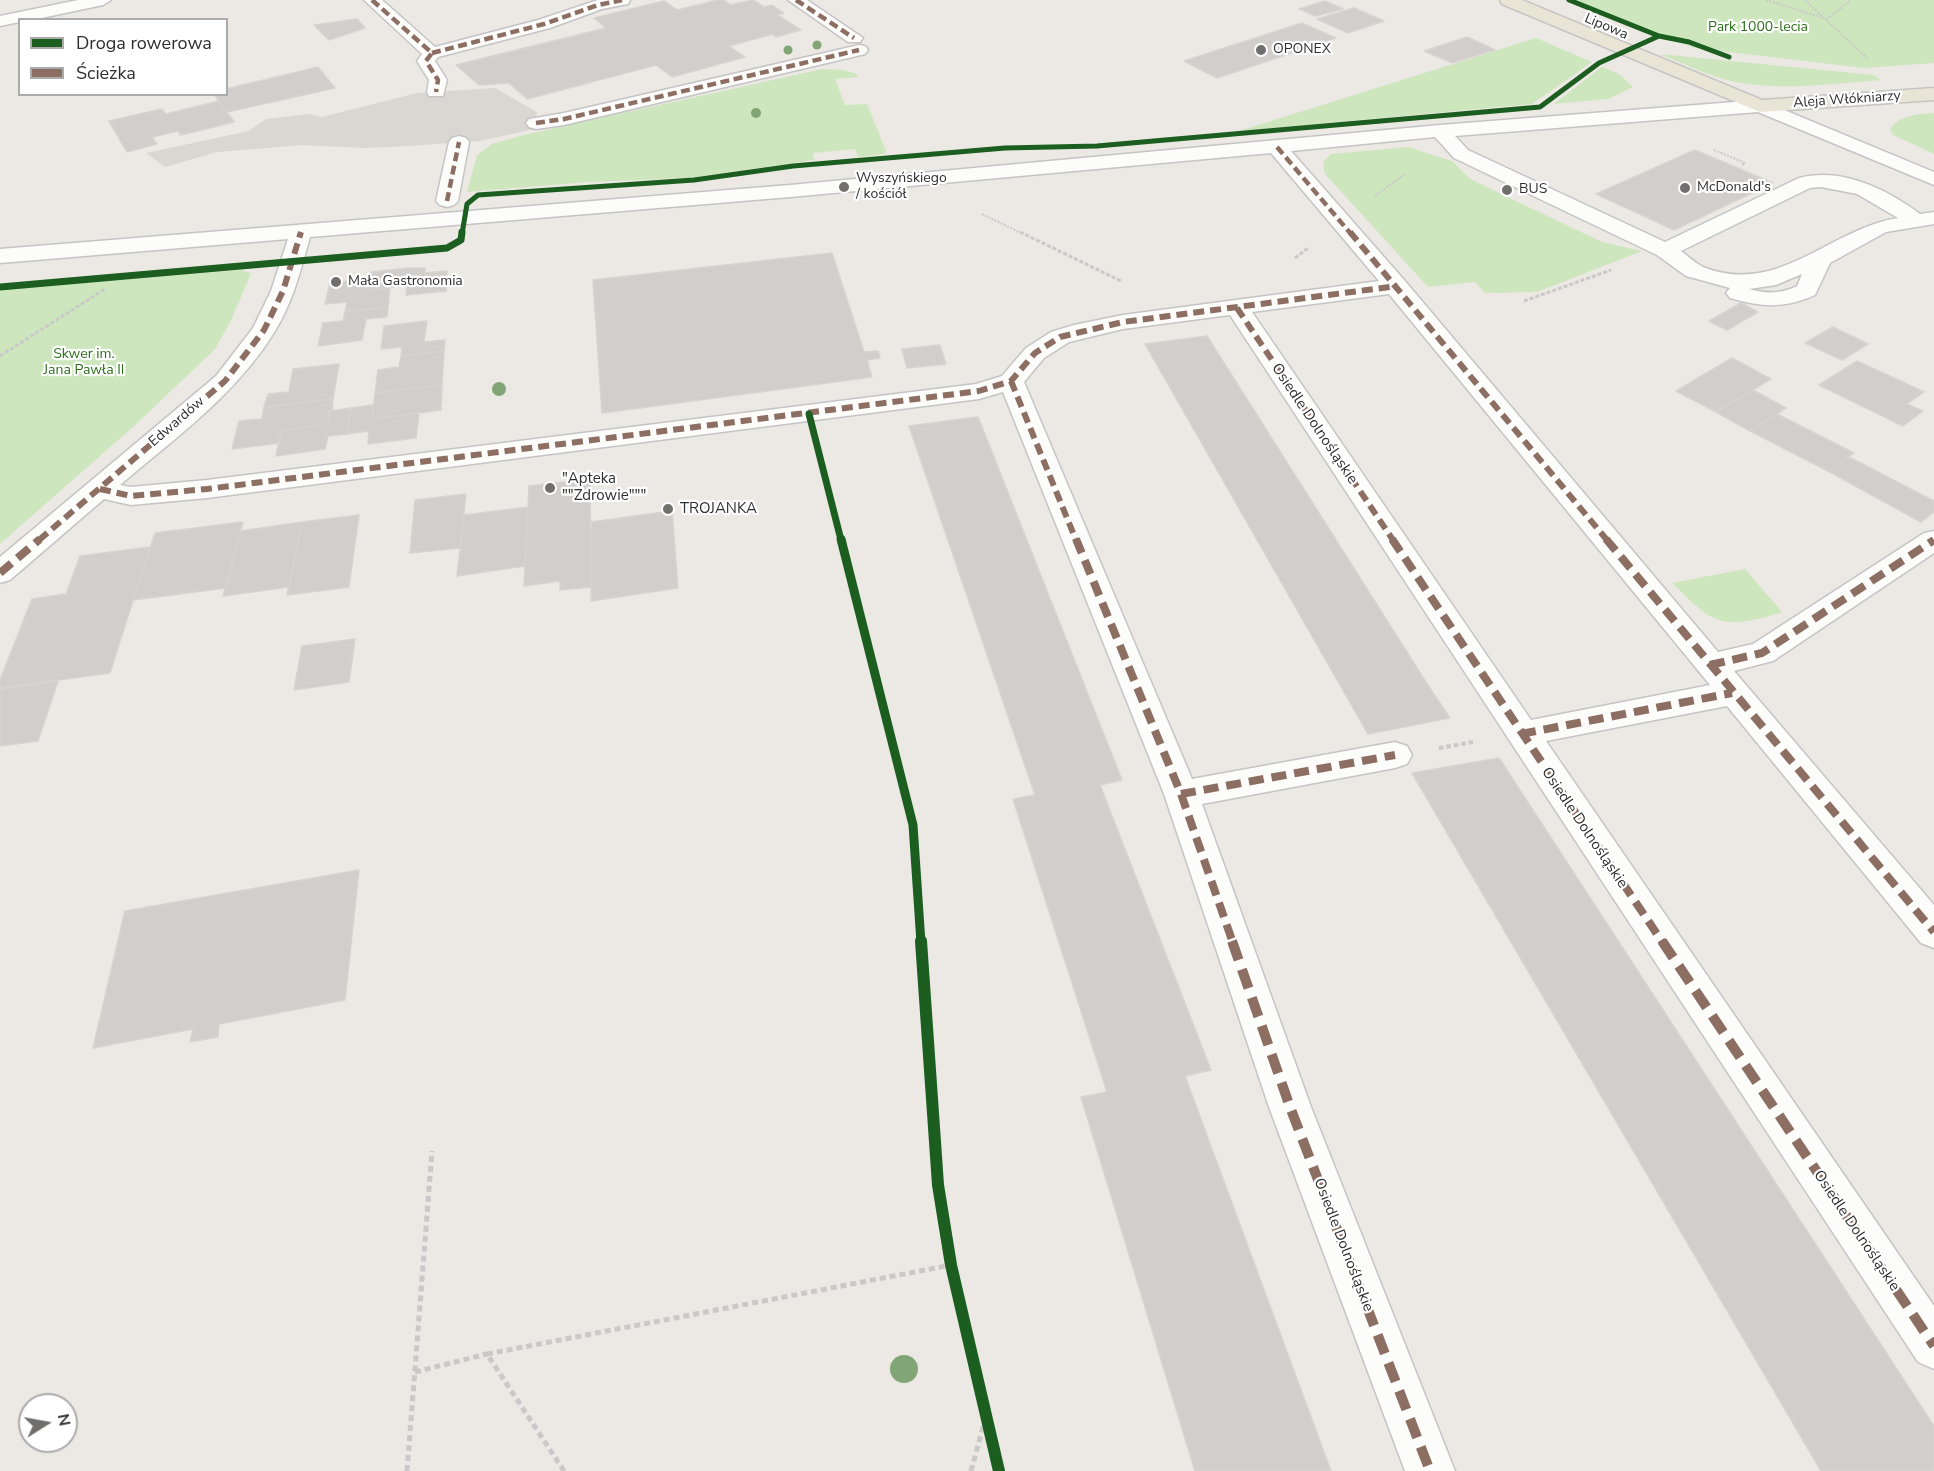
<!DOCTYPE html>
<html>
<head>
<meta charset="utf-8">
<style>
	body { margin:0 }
	#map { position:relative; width:1934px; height:1471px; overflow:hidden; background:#ece8e4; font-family:"Nunito Sans",sans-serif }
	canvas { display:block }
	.legend { position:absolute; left:18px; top:18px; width:210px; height:78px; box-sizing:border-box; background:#fff; border:2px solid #ababab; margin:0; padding:8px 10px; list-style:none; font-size:18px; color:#2e2e2e }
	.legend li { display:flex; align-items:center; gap:12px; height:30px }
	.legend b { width:30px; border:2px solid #ababab }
	.north { position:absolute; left:18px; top:1393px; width:60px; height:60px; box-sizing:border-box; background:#fff; border:2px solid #ababab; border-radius:50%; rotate:79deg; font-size:16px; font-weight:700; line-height:24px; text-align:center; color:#2e2e2e }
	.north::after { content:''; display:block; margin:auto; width:21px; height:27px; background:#706f6e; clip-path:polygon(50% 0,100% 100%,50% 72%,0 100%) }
</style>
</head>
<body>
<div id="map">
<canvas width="1934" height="1471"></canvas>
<ul class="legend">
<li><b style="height:8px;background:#1b5e20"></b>Droga rowerowa</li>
<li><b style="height:8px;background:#8d6e63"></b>Ścieżka</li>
</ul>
<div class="north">N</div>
</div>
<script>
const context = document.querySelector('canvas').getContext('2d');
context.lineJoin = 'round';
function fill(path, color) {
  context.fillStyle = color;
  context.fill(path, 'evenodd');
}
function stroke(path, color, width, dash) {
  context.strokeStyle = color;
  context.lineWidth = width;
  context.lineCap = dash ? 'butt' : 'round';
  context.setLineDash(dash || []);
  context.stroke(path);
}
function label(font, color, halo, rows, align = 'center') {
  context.font = font + ' "Nunito Sans",sans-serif';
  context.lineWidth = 4.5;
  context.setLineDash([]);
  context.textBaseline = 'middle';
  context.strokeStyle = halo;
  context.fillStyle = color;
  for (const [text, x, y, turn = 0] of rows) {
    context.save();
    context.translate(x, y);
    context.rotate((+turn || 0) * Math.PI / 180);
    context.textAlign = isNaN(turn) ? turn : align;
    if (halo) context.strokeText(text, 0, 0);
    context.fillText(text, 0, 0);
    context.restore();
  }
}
fill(new Path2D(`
	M1573 0H1934V63L1864 68 1694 48Z
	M1536 38 1592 62 1532 104 1239 131Z
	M1659 54 1874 75 1881 80C1837 83 1791 90 1747 84 1716 80 1688 65 1659 54Z
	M1602 67 1619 74 1633 87 1608 99 1554 104Z
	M822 69 844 70 857 74 858 77 835 79 845 105 867 104 886 151 884 154 858 157 855 149 813 153 814 160 689 178 588 182 467 192 477 155 492 144 524 135Z
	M1934 113V154L1893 135 1890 129C1900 115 1918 114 1934 113Z
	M1408 147 1452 161 1470 179 1602 242 1642 251 1537 292 1485 293 1475 282 1428 287 1325 174 1323 162 1331 154Z
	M240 270 251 273 232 318 215 349 133 427 0 544V290Z
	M1745 569 1782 612C1759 619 1731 629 1708 615 1695 607 1683 593 1672 583Z`), '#cee6be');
fill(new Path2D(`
	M495 88 537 112 535 129 480 141 408 146 365 148 302 145 217 152 165 167 146 153 249 131 266 119 308 114 322 117 417 93Z`), '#dad6d2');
const building = new Path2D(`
	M718 0H723L731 5 753 0 764 7 772 5 784 13 777 15 801 30 776 37 773 34 729 46 745 57 672 77 656 65 527 99 509 83 479 85 456 65 606 28 594 18 664 1 677 10Z
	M1325 1 1343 9 1316 16 1299 9Z
	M1354 8 1384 21 1348 33 1317 19Z
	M357 19 365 28 329 40 314 25Z
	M1302 23 1336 38 1217 78 1184 61Z
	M1467 37 1495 50 1452 63 1424 51Z
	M318 67 335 88 227 112 214 94H226V89Z
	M219 101 234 122 181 135 178 131 152 137 157 144 127 152 109 121 162 109 166 114Z
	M1695 150 1773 183 1674 230 1596 194Z
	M832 253 864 352 878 351 880 358 867 360 872 377 602 413 593 280Z
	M409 268H425V273L447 271 446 291 406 295 407 285 367 290 371 272Z
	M369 279 367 290 390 287 388 307 345 312 347 302 325 304 330 283Z
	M1741 303 1758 312 1727 330 1709 321Z
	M388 307 387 317 366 319 362 340 318 346 323 323 343 321 345 312Z
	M427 321 424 342 445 340 444 351 401 356 402 347 381 349 384 326Z
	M1833 327 1868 344 1842 360 1805 343Z
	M1207 336 1429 687 1450 718 1368 734 1145 344Z
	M940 345 946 364 907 368 902 349Z
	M444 351 442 385 375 393 378 370 399 367 401 356Z
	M1732 358 1771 379 1716 412 1676 391Z
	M1857 361 1924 392 1907 404 1923 411 1903 426 1819 385Z
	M339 364 333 399 264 407 268 394 289 392 293 369Z
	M442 385 441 410 372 419 375 393Z
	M1753 390 1786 408 1750 431 1716 412Z
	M333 399 332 410 329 411V423L281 431 279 443 232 449 239 421 262 419 264 407Z
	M373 405 372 419 419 413 416 438 368 444 369 431 347 434 351 408Z
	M351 408 347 434 328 436 325 449 276 456 281 431 329 423V411Z
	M1777 414 1854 453 1828 471 1750 431Z
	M978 417 1122 780 1100 785 1211 1070 1185 1076 1331 1471H1195L1081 1097 1107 1092 1013 799 1035 795 909 426Z
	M1849 457 1934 501V512L1921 522 1828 471Z
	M590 479 591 587 560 590V581L524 586 529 486Z
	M466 494 460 548 410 553 415 500Z
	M528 507 525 566 457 576 464 515Z
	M672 511 678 588 591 601V522Z
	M359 515 349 587 287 595 302 522Z
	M243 522 226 588 133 600 155 533Z
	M302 522 289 587 223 596 241 531Z
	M150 547 110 673 0 688V680L32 599 66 594 80 556Z
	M355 639 349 682 294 690 302 646Z
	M58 681 38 741 0 746V689Z
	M1499 758 1934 1426V1471H1821L1412 773Z
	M359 870 345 1000 219 1024 218 1037 190 1042 193 1029 93 1048 125 911Z`);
fill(building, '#d1cecb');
stroke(building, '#d7d4d0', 1.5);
const minor = new Path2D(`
	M78 0H111L103 5 32 20H20V22L0 26V16Z
	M364 0H382L435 47 538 20 598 0H630L628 4 602 9 550 28 438 57 435 61 447 80 443 96H429L427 92 429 80 417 61 422 54Z
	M788 0H807L863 38 860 42H848Z
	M859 45 865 46 868 50 865 54 564 125 536 129 529 127 526 123 529 119 564 113Z
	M1760 100 1934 172V185L1758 112 1455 136 1468 150 1665 242 1799 178C1842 167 1886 189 1920 214L1934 212V224L1886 232 1830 263 1815 295C1785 309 1761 307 1730 298L1726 293 1730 288 1686 276 1657 255 1454 158 1435 137 1291 151 1405 281 1718 652 1753 644 1924 533 1934 531V553L1773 661 1734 671 1934 905V948L1921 943 1727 706 1546 741 1934 1306V1369L1918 1362 1230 315 1123 329 1069 342 1044 358 1024 382 1192 779 1395 742 1407 746 1412 755 1407 764 1395 768 1202 804 1311 1107 1455 1471H1405L1269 1107 1164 794 1003 392 979 399 207 498 131 505 104 499 10 580 0 583V557L216 376 253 328 271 291 288 239 0 263V249L790 185 1440 125ZM1271 153 1379 281 1123 315 1074 325 1051 332 1026 348 1002 376 976 384 207 480 131 487 120 485C175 438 237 394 275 331 293 302 301 269 310 237L790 197ZM1821 187 1857 194 1898 218C1829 229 1778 297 1703 267 1695 263 1688 256 1681 251L1810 188ZM1802 274 1797 286C1781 294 1766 294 1749 289L1776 285ZM1389 294 1710 685 1531 720 1252 312Z
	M459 136 466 138 469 142 458 201 454 205 447 207 440 205 436 201 449 142 452 138Z`);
const major = new Path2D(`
	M1500 0H1522L1762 100 1934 88V100L1760 112 1502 4Z`);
stroke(minor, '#c5c4c5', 3);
stroke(major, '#c6c5c4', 3);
stroke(new Path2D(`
	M1766 0 1827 19 1851 0
	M1805 0 1868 59
	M1714 150 1745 163 1742 165
	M1375 196 1405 174
	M982 214 1023 234`), '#c9c9c8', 2, [2, 1.5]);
stroke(new Path2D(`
	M1020 232 1121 281
	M1295 258 1308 248
	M1524 301 1611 270
	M0 356 105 289
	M818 453 840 540`), '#c9c9c8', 3, [4, 2]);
stroke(new Path2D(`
	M840 539 913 825 921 943
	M1439 748 1473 742`), '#c9c9c8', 4, [4.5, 3]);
stroke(new Path2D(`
	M921 941 938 1185 951 1265 999 1471
	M415 1372 487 1354
	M407 1471 432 1151
	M564 1471 487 1354 951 1265
	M971 1471 986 1416`), '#c9c9c8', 5, [6, 4]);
fill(minor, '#fcfcfb');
fill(major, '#e8e4d6');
stroke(new Path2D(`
	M372 0 432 53 426 61 438 80 436 92
	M796 0 854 38
	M432 53 544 24 598 5 622 0
	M536 123 564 119 859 50
	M1277 147 1351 234
	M447 201 459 142`), '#8d6e63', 4.5, [9, 4.5]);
stroke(new Path2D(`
	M1350 232 1607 540
	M1237 308 1393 540
	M1011 381 1076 540
	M100 489 131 496 207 489 979 391 1011 381 1035 353 1060 337 1123 322 1397 286
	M39 540 225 381 264 330 283 291 301 232`), '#8d6e63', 6, [11, 6]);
stroke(new Path2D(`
	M1076 539 1181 794 1233 943
	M1392 539 1663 943
	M1606 539 1934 932
	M0 573 40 539
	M1710 665 1762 653 1934 540
	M1521 734 1732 693
	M1181 794 1395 755`), '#8d6e63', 8, [15, 8]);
stroke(new Path2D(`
	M1232 941 1290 1107 1430 1471
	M1662 941 1934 1346`), '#8d6e63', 10, [20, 10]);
stroke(new Path2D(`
	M1569 0 1659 36 1689 42 1729 57
	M462 234 467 204 478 195 694 180 793 166 1005 148 1097 146 1540 107 1599 63 1659 36`), '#1b5e20', 5);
stroke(new Path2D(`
	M0 287 447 248 461 240 462 232
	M809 414 841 540`), '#1b5e20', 7);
stroke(new Path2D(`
	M841 539 913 825 921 943`), '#1b5e20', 9);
stroke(new Path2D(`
	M921 941 938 1185 951 1265 999 1471`), '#1b5e20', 12);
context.fillStyle = '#82a575';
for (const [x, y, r] of [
	[817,45,4.5],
	[788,50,4.5],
	[756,113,5],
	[499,389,7],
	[904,1369,14]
]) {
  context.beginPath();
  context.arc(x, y, r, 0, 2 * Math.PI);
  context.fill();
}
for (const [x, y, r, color] of [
	[1261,50,6,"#706f6e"],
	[844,187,6,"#706f6e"],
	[1685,188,6,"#706f6e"],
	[1507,190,6,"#706f6e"],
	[336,282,6,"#706f6e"],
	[550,488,6,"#706f6e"],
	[668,509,6,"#706f6e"]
]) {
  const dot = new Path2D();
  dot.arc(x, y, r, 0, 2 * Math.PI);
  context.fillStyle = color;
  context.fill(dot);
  stroke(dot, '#fff', 2);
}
label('14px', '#2e2e2e', '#fff', [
	["Lipowa",1606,27,23],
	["Aleja Włókniarzy",1847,100,-4],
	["Edwardów",177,422,-41]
]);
label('14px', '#2c6e1b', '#fff', [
	["Park 1000-lecia",1758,28],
	["Skwer im.",84,355],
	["Jana Pawła II",84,371]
]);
label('14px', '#2e2e2e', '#fff', [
	["OPONEX",1273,50],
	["Wyszyńskiego",856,179],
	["/ kościół",856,195],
	["McDonald's",1697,188],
	["BUS",1519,190],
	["Mała Gastronomia",348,282]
], 'left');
label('15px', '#2e2e2e', '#fff', [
	["Osiedle Dolnośląskie",1314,424,56],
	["Osiedle Dolnośląskie",1584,828,56],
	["Osiedle Dolnośląskie",1856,1231,56],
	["Osiedle Dolnośląskie",1343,1245,69]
]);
label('15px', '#2e2e2e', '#fff', [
	["\"Apteka",562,479],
	["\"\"Zdrowie\"\"\"",562,496],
	["TROJANKA",680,509]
], 'left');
</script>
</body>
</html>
